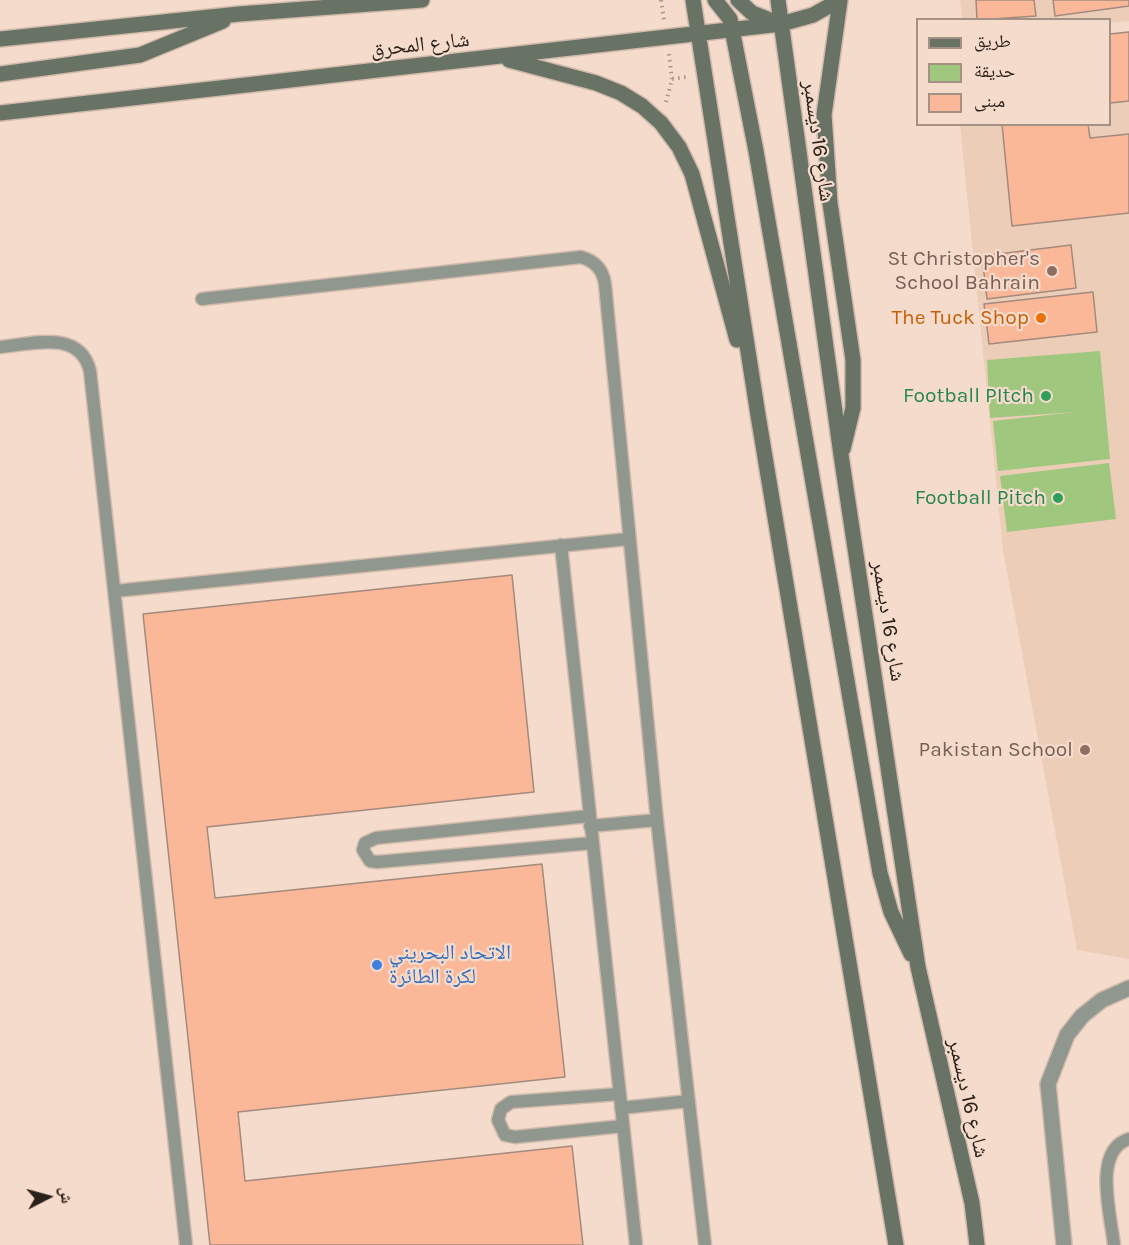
<!DOCTYPE html>
<html>
<head>
<meta charset="utf-8">
<style>
	body { margin:0 }
	#map { position:relative; width:1129px; height:1245px; overflow:hidden; background:#f4dbcb; font-family:Karla,"Noto Naskh Arabic",sans-serif }
	canvas { display:block }
	.legend { position:absolute; left:916px; top:18px; width:195px; height:108px; box-sizing:border-box; background:#f4dbcb; border:2px solid #a39185; margin:0; padding:8px 10px; list-style:none; font-size:18px; color:#2a211b }
	.legend li { display:flex; align-items:center; gap:12px; height:30px }
	.legend b { width:30px; border:2px solid #a39185 }
	.north { position:absolute; left:18px; top:1167px; width:60px; height:60px; -webkit-text-stroke:4px #f4dbcb; paint-order:stroke; rotate:84deg; font-size:16px; font-weight:700; line-height:24px; text-align:center; color:#2a211b }
	.north::after { content:''; display:block; margin:auto; width:21px; height:27px; background:#2a211b; clip-path:polygon(50% 0,100% 100%,50% 72%,0 100%) }
</style>
</head>
<body>
<div id="map">
<canvas width="1129" height="1245"></canvas>
<ul class="legend">
<li><b style="height:8px;background:#687366"></b>طريق</li>
<li><b style="height:16px;background:#9fc77e"></b>حديقة</li>
<li><b style="height:16px;background:#fab899"></b>مبنى</li>
</ul>
<div class="north">ش</div>
</div>
<script>
const context = document.querySelector('canvas').getContext('2d');
context.lineJoin = 'round';
function fill(path, color) {
  context.fillStyle = color;
  context.fill(path, 'evenodd');
}
function stroke(path, color, width, dash) {
  context.strokeStyle = color;
  context.lineWidth = width;
  context.lineCap = dash ? 'butt' : 'round';
  context.setLineDash(dash || []);
  context.stroke(path);
}
function label(font, color, halo, rows, align = 'center') {
  context.font = font + ' Karla,"Noto Naskh Arabic",sans-serif';
  context.lineWidth = 4.5;
  context.setLineDash([]);
  context.textBaseline = 'middle';
  context.strokeStyle = halo;
  context.fillStyle = color;
  for (const [text, x, y, turn = 0] of rows) {
    context.save();
    context.translate(x, y);
    context.rotate((+turn || 0) * Math.PI / 180);
    context.textAlign = isNaN(turn) ? turn : align;
    if (halo) context.strokeText(text, 0, 0);
    context.fillText(text, 0, 0);
    context.restore();
  }
}
fill(new Path2D(`
	M960 0H1129V21L1110 23V20L962 19Z
	M1129 31V959L1077 950 1003 550 960 125 1110 124V33Z`), '#eccdb8');
fill(new Path2D(`
	M1100 351 1110 459 998 471 993 421 1076 412 990 418 987 360Z
	M1109 463 1116 519 1007 532 1000 476Z`), '#9fc77e');
const building = new Path2D(`
	M976 0H1034L1036 16 977 20Z
	M1053 0H1129V6L1055 16Z
	M1129 32V101L1110 103V34Z
	M1002 124H1088L1090 138 1129 134V213L1012 226Z
	M1071 245 1076 288 987 299 982 256Z
	M1093 292 1097 332 989 344 984 304Z
	M512 575 534 792 207 827 215 898 542 864 565 1077 238 1112 245 1181 572 1146 583 1245H210L143 614Z`);
fill(building, '#fab899');
stroke(building, '#a28a7e', 1.5);
const lane = new Path2D(`
	M202 299 581 257C595 261 603 270 605 284L657 820 705 1245
	M0 347C32 344 80 329 90 371L186 1245
	M561 545 636 1245
	M115 591 628 539
	M589 816 376 838 365 843 363 850 370 861 377 862 593 843
	M590 826 657 820
	M620 1094 511 1102 501 1109 498 1120 505 1135 515 1137 623 1126
	M621 1108 689 1101
	M1114 1245C1111 1216 1092 1150 1129 1139`);
const street = new Path2D(`
	M1064 1245 1048 1084 1067 1035 1082 1016 1102 1000 1129 988`);
const secondary = new Path2D(`
	M693 0 758 415 896 1245
	M715 0 730 19 756 151 880 873 891 912 911 954
	M738 0 752 13 775 22
	M778 0 841 455 918 967 972 1203 977 1245
	M840 1 824 115 830 203 853 360V408L843 449
	M0 39 239 14 422 0
	M509 60 596 83 621 93 642 106 661 123 679 147 692 174 737 340
	M0 74 140 55 223 21
	M0 113 781 24 813 15 840 0`);
stroke(lane, '#d0baab', 15);
stroke(street, '#d0baab', 18);
stroke(secondary, '#d0baab', 18);
stroke(new Path2D(`
	M661 0 664 20
	M669 54 672 79
	M666 102 672 79 686 77`), '#a9968a', 4, [1.5, 4.5]);
stroke(lane, '#8f978e', 12);
stroke(street, '#8f978e', 15);
stroke(secondary, '#687366', 15);
for (const [x, y, r, color] of [
	[1052,271,6,"#8d6e63"],
	[1041,318,6,"#e8710a"],
	[1046,396,6,"#2e9e5b"],
	[1058,498,6,"#2e9e5b"],
	[1085,750,6,"#8d6e63"],
	[377,965,6,"#3f7fe0"]
]) {
  const dot = new Path2D();
  dot.arc(x, y, r, 0, 2 * Math.PI);
  context.fillStyle = color;
  context.fill(dot);
  stroke(dot, '#f4dbcb', 2);
}
label('21px', '#2a211b', '#f4dbcb', [
	["شارع المحرق",420,45,-6],
	["شارع 16 ديسمبر",818,141,82],
	["شارع 16 ديسمبر",888,621,81],
	["شارع 16 ديسمبر",968,1098,77]
]);
label('21px', '#785e54', '#f4dbcb', [
	["St Christopher's",1040,259],
	["School Bahrain",1040,283],
	["Pakistan School",1073,750]
], 'right');
label('21px', '#c56008', '#f4dbcb', [
	["The Tuck Shop",1029,318]
], 'right');
label('21px', '#27864d', '#f4dbcb', [
	["Football PItch",1034,396],
	["Football Pitch",1046,498]
], 'right');
label('21px', '#366cbe', '#f4dbcb', [
	["الاتحاد البحريني",389,953],
	["لكرة الطائرة",389,977]
], 'left');
</script>
</body>
</html>
